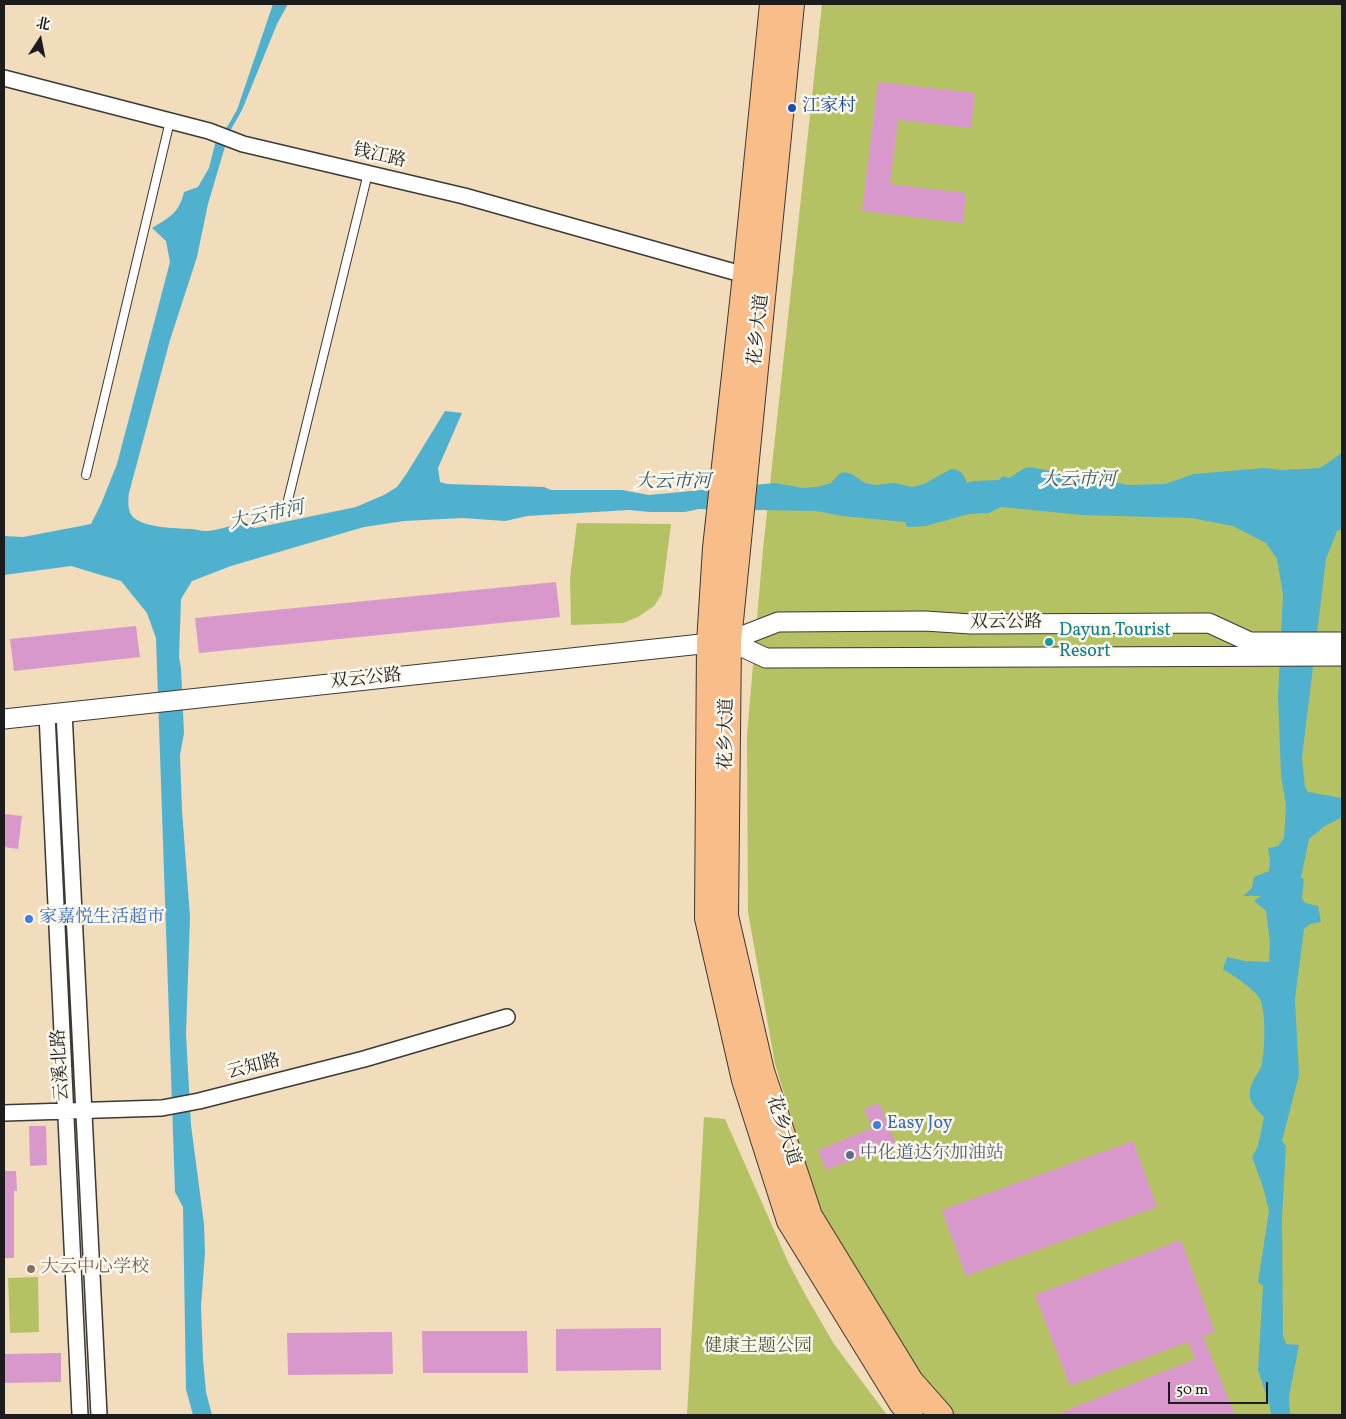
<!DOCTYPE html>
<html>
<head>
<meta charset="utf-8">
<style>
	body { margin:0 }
	#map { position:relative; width:1346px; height:1419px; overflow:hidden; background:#f1dcbc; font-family:Vollkorn,"Noto Serif SC",serif }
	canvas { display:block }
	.frame { position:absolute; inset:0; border:5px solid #1c1c1c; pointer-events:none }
	.north { position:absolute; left:15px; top:15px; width:50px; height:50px; -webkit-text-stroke:4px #fbf7ec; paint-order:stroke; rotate:11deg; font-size:14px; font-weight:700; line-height:20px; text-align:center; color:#1c1c1c }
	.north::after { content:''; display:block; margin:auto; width:18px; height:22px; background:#1c1c1c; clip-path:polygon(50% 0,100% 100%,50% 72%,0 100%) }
	.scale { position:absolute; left:1168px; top:1382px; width:100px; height:22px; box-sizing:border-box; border:2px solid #1c1c1c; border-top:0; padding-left:6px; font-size:15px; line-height:18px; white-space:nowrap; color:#1c1c1c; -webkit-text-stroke:4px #fbf7ec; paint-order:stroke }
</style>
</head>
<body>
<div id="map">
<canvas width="1346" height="1419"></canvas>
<div class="frame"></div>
<div class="north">北</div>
<div class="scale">50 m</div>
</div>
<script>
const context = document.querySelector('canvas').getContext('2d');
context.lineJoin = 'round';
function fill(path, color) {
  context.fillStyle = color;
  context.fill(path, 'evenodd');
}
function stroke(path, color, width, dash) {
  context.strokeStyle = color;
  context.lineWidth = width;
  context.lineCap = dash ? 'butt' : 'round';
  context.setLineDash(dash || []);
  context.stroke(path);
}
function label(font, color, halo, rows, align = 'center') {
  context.font = font + ' Vollkorn,"Noto Serif SC",serif';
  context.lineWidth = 5;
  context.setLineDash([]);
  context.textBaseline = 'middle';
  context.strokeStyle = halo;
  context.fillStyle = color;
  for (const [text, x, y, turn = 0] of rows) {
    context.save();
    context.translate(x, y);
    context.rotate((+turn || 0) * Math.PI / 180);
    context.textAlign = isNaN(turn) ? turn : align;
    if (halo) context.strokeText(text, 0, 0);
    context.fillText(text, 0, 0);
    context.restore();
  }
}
fill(new Path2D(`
	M822 4H1342V1415H949L918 1379 848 1261 817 1201 775 1064 748 912 747 735 763 549Z
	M577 523 671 524 662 594 654 606 638 617 623 623 571 625 570 578Z
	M704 1117 725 1119 789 1264 806 1296 834 1344 887 1415H687Z
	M38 1277 39 1332 10 1333 8 1278Z`), '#b5c264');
fill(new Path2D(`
	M273 4H288L277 24 242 110 229 133 208 204 197 257 170 340 129 493C128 501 127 512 134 518 147 528 174 528 190 529 195 529 201 531 206 531 222 531 237 520 255 528L356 507 384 495 397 487 407 473 445 411 462 413 438 468 440 482 447 484 544 487 551 490H622L649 495 775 483 803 488 817 487 831 483 839 474 844 472 852 474 865 483 876 485 894 483 912 487 924 484 951 469C961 469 964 475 967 483L973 481 999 480 1003 476 1009 478C1016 475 1021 468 1029 467L1128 485 1165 484 1194 474 1264 468 1282 470 1320 468 1342 453V529L1337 531 1326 559 1302 758 1305 787 1308 792 1342 798V816L1339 819 1325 826 1309 839 1301 878 1304 879 1302 898 1305 903 1318 906 1321 922 1310 924 1304 929 1295 999 1299 1075 1282 1141 1286 1146 1282 1218 1283 1336 1286 1344 1299 1345 1289 1397 1290 1415H1271L1270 1407 1258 1370 1263 1286 1258 1282 1269 1211 1263 1187 1252 1157 1258 1146 1264 1117C1253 1106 1245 1098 1253 1081 1255 1076 1259 1072 1261 1067 1265 1052 1266 1016 1261 1001 1256 989 1233 976 1223 969L1227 957 1245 961 1269 962 1270 943 1266 911 1254 901 1261 896H1243L1252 888 1254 877 1269 871 1270 860 1268 848 1278 846 1284 838 1286 805 1281 775 1278 696 1283 594 1277 559 1266 543 1233 526 1191 518 1082 515 1001 507 989 513 969 514 926 526 907 527 905 522 842 516 816 511 699 509 685 512H650L629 510 527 516 505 521 463 518 404 521 364 527 231 566 192 581 181 599 179 657 181 668 184 733 180 755 182 810 190 917 186 1034 191 1125 204 1224 205 1253 201 1306 203 1359 206 1392 212 1415H193L186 1389 183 1207 175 1192 156 638 147 613 121 581 71 566 4 575V536L23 537 91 524 101 504 117 464 170 262 166 241 152 228C170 217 179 213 184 192L198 187 209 168 218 132 227 127 237 110Z`), '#50b1ce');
fill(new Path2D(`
	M878 82 975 93 971 128 898 120 890 184 966 193 963 223 862 211Z
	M556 582 560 617 199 653 195 618Z
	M136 626 140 657 14 671 10 639Z
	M4 814 22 816 18 849 4 847Z
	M879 1103 897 1146 885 1151 883 1148 826 1170 818 1150 872 1128 864 1109Z
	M29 1126H46L47 1165 30 1166Z
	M1133 1141 1157 1207 966 1276 942 1210Z
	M4 1171H16L17 1191H14V1258H4Z
	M1181 1240 1215 1332 1203 1336 1235 1415H1055L1195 1359 1188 1342 1070 1386 1035 1295Z
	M661 1328V1370L556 1371V1329Z
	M422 1331H527L528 1373H423Z
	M392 1332 393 1374 288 1375 287 1333Z
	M61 1353V1382L4 1383V1354Z`), '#d998cb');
const service = new Path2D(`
	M86 475 170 121
	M288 500 368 173`);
const minor = new Path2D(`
	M4 78 209 131 243 144 464 196 745 275
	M64 712 99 1415
	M47 714 80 1415
	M4 1113 162 1108 199 1101 364 1059 507 1017`);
const tertiary = new Path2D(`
	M729 641 766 658 1342 656
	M4 719 729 641 778 622 925 621 971 624 1209 623 1250 642H1342`);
const primary = new Path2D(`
	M772 4 745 275 715 548 709 643 707 918 744 1080 789 1221 901 1403 911 1415
	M792 4 729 641 726 916 762 1071 810 1216 911 1381 941 1415`);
stroke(service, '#3c3934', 10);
stroke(minor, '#3c3934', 18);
stroke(tertiary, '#3c3934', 21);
stroke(primary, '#3c3934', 26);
stroke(service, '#fff', 8);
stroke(minor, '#fff', 15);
stroke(tertiary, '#fff', 19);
stroke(primary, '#f8bd89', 24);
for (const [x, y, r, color] of [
	[792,108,5,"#1a4fb4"],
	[1049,642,5,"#0f9aa8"],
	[29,919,5,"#3f7fe0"],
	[877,1125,5,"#3f7fe0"],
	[850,1155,5,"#5c6f8a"],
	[31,1269,5,"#8d6e63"]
]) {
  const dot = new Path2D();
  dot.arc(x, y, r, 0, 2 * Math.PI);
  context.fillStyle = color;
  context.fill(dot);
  stroke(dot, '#fbf7ec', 2);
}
label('18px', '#164399', '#fbf7ec', [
	["江家村",802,108]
], 'left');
label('18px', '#1c1c1c', '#fbf7ec', [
	["钱江路",379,157,13],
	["花乡大道",760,330,-84],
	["双云公路",1006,624],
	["双云公路",366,680,-6],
	["花乡大道",728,734,-89],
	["云溪北路",62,1065,-93],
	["云知路",254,1068,-14],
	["花乡大道",782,1131,72]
]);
label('18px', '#0d838f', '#fbf7ec', [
	["Dayun Tourist",1059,632],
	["Resort",1059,653]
], 'left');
label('18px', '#366cbe', '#fbf7ec', [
	["家嘉悦生活超市",39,919],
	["Easy Joy",887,1125]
], 'left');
label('18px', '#4e5e75', '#fbf7ec', [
	["中化道达尔加油站",860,1155]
], 'left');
label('18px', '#785e54', '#fbf7ec', [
	["大云中心学校",41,1269]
], 'left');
label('18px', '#525635', '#fbf7ec', [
	["健康主题公园",758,1348]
]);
label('italic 19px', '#335f6c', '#fbf7ec', [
	["大云市河",1078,482],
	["大云市河",673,484],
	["大云市河",267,517,-12]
]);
</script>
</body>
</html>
